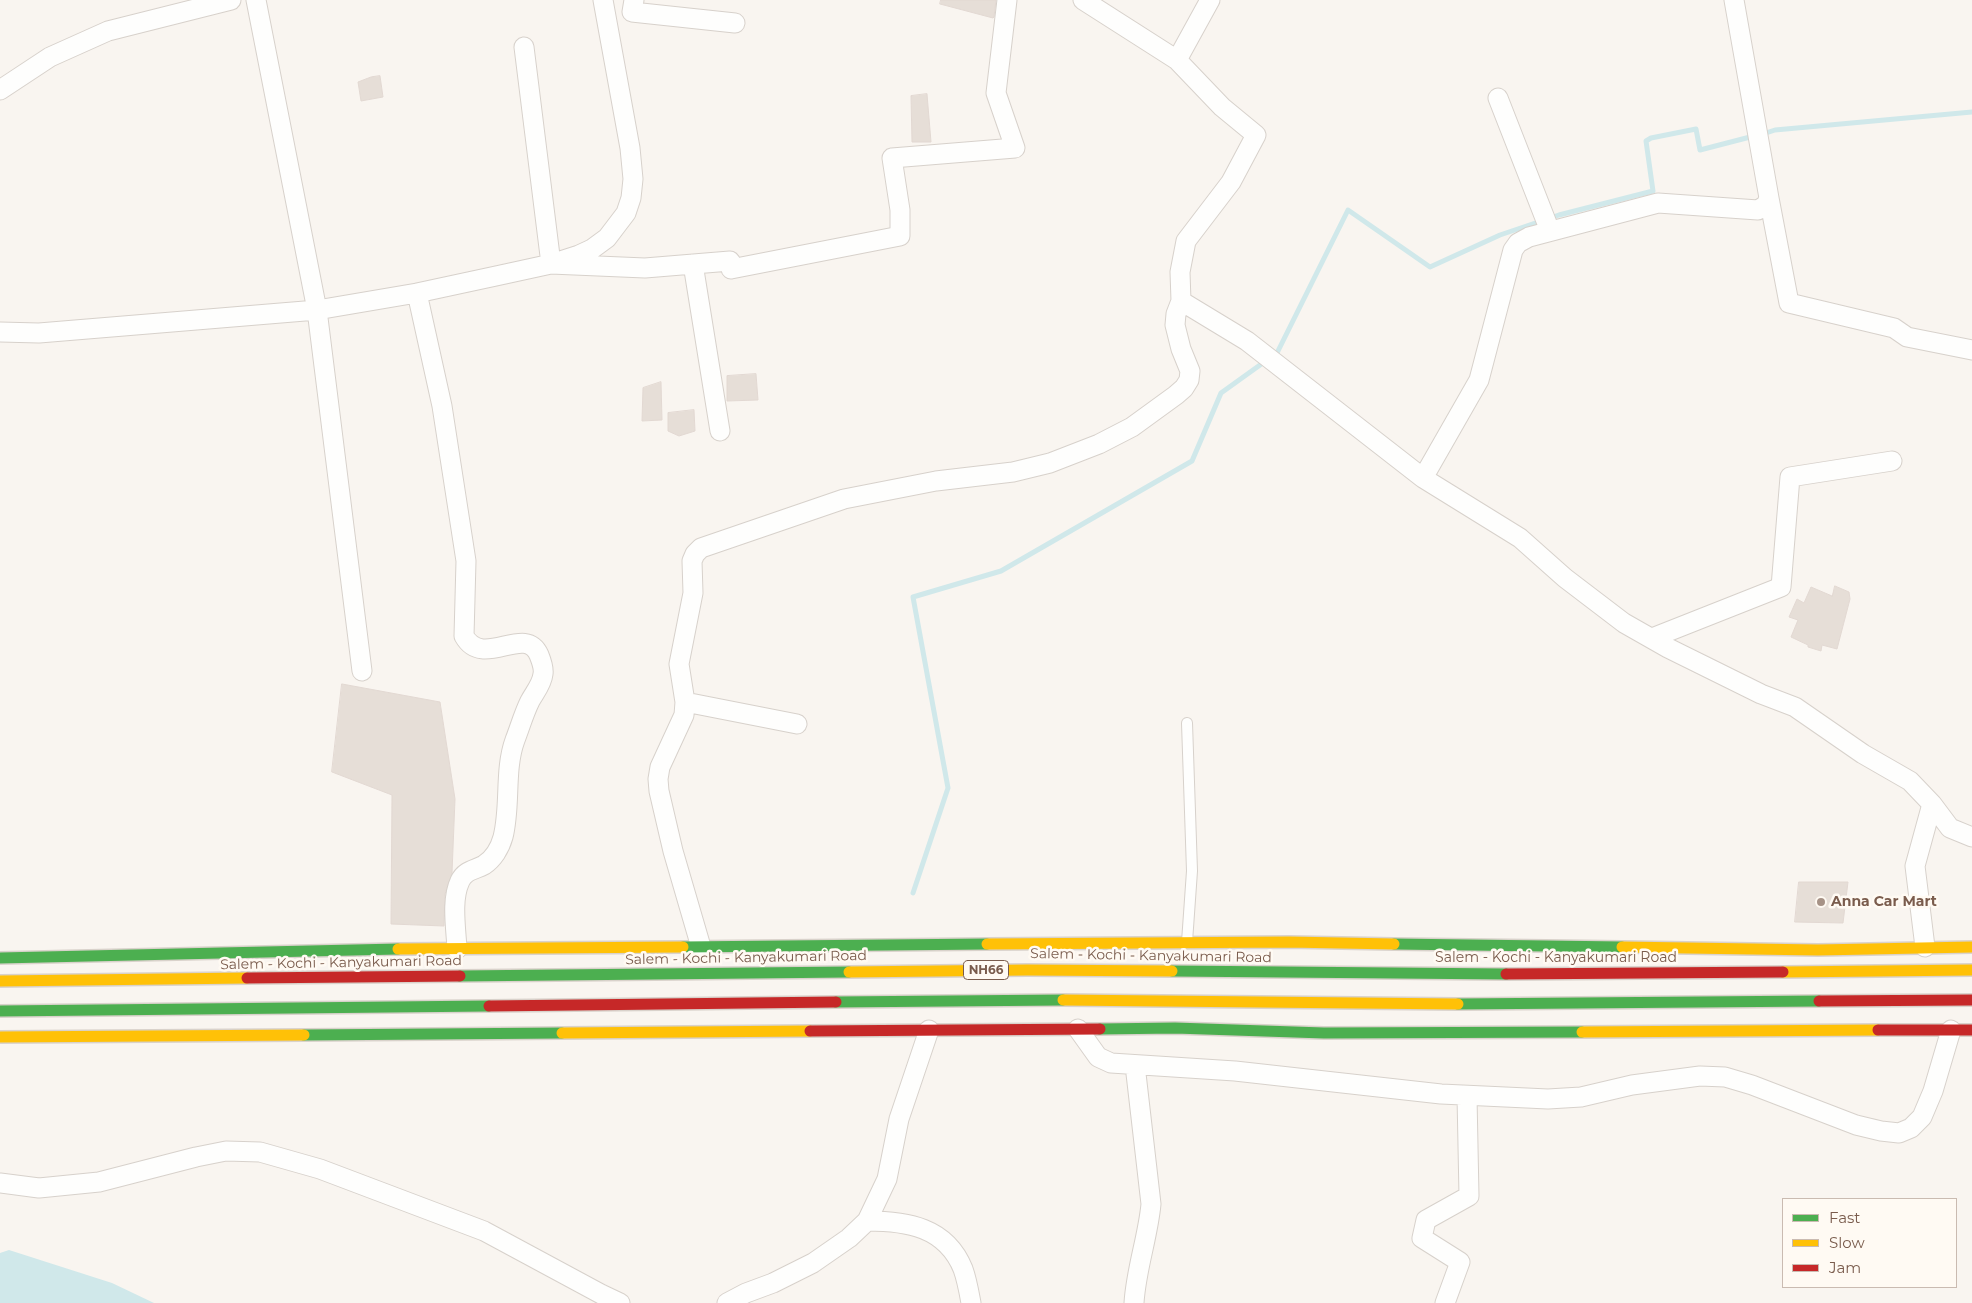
<!DOCTYPE html>
<html>
<head>
<meta charset="utf-8">
<style>
	body { margin:0 }
	#map { position:relative; width:1972px; height:1303px; overflow:hidden; background:#f9f5f0; font-family:Montserrat,sans-serif }
	canvas { display:block }
	.legend { position:absolute; left:1782px; top:1198px; width:175px; height:90px; box-sizing:border-box; background:#fffaf3; border:1px solid #cabbb1; margin:0; padding:6px 9px; list-style:none; font-size:15px; color:#7a5c4d }
	.legend li { display:flex; align-items:center; gap:10px; height:25px }
	.legend b { width:25px; border:1px solid #cabbb1 }
</style>
</head>
<body>
<div id="map">
<canvas width="1972" height="1303"></canvas>
<ul class="legend">
<li><b style="height:6px;background:#4caf50"></b>Fast</li>
<li><b style="height:6px;background:#ffc107"></b>Slow</li>
<li><b style="height:6px;background:#c62828"></b>Jam</li>
</ul>
</div>
<script>
const context = document.querySelector('canvas').getContext('2d');
context.lineJoin = 'round';
function fill(path, color) {
  context.fillStyle = color;
  context.fill(path, 'evenodd');
}
function stroke(path, color, width, dash) {
  context.strokeStyle = color;
  context.lineWidth = width;
  context.lineCap = dash ? 'butt' : 'round';
  context.setLineDash(dash || []);
  context.stroke(path);
}
function label(font, color, halo, rows, align = 'center') {
  context.font = font + ' Montserrat,sans-serif';
  context.lineWidth = 5;
  context.setLineDash([]);
  context.textBaseline = 'middle';
  context.strokeStyle = halo;
  context.fillStyle = color;
  for (const [text, x, y, turn = 0] of rows) {
    context.save();
    context.translate(x, y);
    context.rotate((+turn || 0) * Math.PI / 180);
    context.textAlign = isNaN(turn) ? turn : align;
    if (halo) context.strokeText(text, 0, 0);
    context.fillText(text, 0, 0);
    context.restore();
  }
}
fill(new Path2D(`
	M9 1250 112 1283 154 1303H0V1253Z`), '#d0e8ea');
stroke(new Path2D(`
	M1763 134 1775 130 1972 112
	M1273 356 1277 353 1348 210 1430 267 1500 235 1559 215 1653 191 1646 141 1651 138 1696 129 1700 150 1754 136
	M913 893 948 788 913 597 1001 571 1192 461 1221 393 1267 360`), '#d0e8ea', 5);
const building = new Path2D(`
	M941 0H996L994 17 993 18 940 4Z
	M380 76 383 97 361 101 358 82 371 77Z
	M927 94 931 142H912L911 96Z
	M756 374 758 400 727 401V376Z
	M661 382 662 420 642 421 643 388Z
	M694 410 695 431 679 436 668 431V413Z
	M1835 586 1849 592 1850 599 1837 649 1822 645 1821 651 1808 647V645L1791 637 1798 620 1789 617 1797 599 1804 603 1811 587 1832 596Z
	M342 684 440 702 455 799 452 873 445 894 444 926 391 924 392 795 332 772Z
	M1799 882H1848L1843 923 1795 922Z`);
fill(building, '#e6ded7');
stroke(building, '#e2d8d2', 1);
const lane = new Path2D(`
	M1187 942 1192 871 1187 723`);
const street = new Path2D(`
	M256 0 317 310 362 671
	M634 0 632 12 735 23
	M524 47 551 264 645 268 730 261 731 269 900 236V210L892 158 1015 148 996 93 1007 0
	M1177 60 1210 0
	M0 90 50 57 108 31 231 0
	M1498 98 1550 231
	M1769 198 1789 303 1894 328 1907 337 1972 350
	M693 264 720 431
	M417 293 442 406 466 561 464 636C483 670 525 623 539 655 541 660 544 669 543 674 542 684 535 692 530 701 524 713 520 727 515 740 504 770 511 806 503 837 500 848 493 859 484 865 475 870 465 870 460 881 451 900 456 928 457 949
	M1181 301 1247 341 1423 478 1520 538 1565 578 1624 623 1668 648 1761 694 1795 707 1863 754 1910 781 1932 804 1915 866 1925 947
	M0 332 39 333 317 310 417 293 496 276 551 264 579 255 592 249 607 238 626 213 631 198 633 179 630 148 603 0
	M1423 478 1479 380 1513 250 1518 243 1529 237 1658 203 1758 210 1766 205 1769 198 1734 0
	M1652 638 1781 587 1790 477 1892 461
	M685 702 797 724
	M1932 804 1950 828 1972 837
	M701 947 673 851 659 791 658 779 660 767 684 715 685 702 679 664 693 593 692 561 695 554 701 548 844 499 936 481 1013 472 1050 463 1099 444 1132 427 1176 395 1184 388 1189 380 1190 371 1181 349 1175 325 1176 314 1181 301 1180 272 1186 241 1231 182 1256 135 1222 107 1177 60 1083 0
	M1078 1029 1098 1057 1111 1063 1235 1071 1441 1094 1548 1099 1581 1097 1632 1085 1700 1076 1725 1077 1752 1085 1856 1125 1881 1131 1899 1133 1911 1128 1922 1117 1933 1091 1951 1030
	M0 1183 39 1188 99 1182 196 1157 226 1151 260 1152 320 1169 484 1231 601 1294 620 1303
	M867 1221C907 1221 946 1227 963 1269 967 1280 969 1292 971 1303
	M727 1303 746 1293 773 1283 813 1263 849 1238 867 1221 887 1179 899 1119 929 1030
	M1134 1303C1136 1269 1148 1237 1151 1204L1135 1065
	M1445 1303 1460 1262 1422 1238 1426 1220 1469 1196 1467 1096`);
const fast = new Path2D(`
	M1394 944 1622 947
	M683 947 987 944
	M0 958 398 949
	M1172 971 1506 974
	M460 976 849 972
	M836 1002 1063 1000
	M1458 1004 1819 1001
	M0 1011 489 1006
	M1100 1029 1175 1028 1324 1033 1582 1032
	M304 1035 562 1033`);
const slow = new Path2D(`
	M987 944 1289 942 1394 944
	M1622 947 1818 950 1972 947
	M398 949 683 947
	M849 972 1027 970 1172 971
	M1783 972 1972 970
	M0 981 247 978
	M1063 1000 1458 1004
	M1582 1032 1878 1030
	M562 1033 810 1031
	M0 1037 304 1035`);
const jam = new Path2D(`
	M1506 974 1783 972
	M247 978 460 976
	M1819 1001 1972 1000
	M489 1006 836 1002
	M1878 1030H1972
	M810 1031 1100 1029`);
stroke(lane, '#d7d1cb', 12);
stroke(street, '#d7d1cb', 21);
stroke(fast, '#d9d2cb', 14);
stroke(slow, '#d9d2cb', 14);
stroke(jam, '#d9d2cb', 14);
stroke(lane, '#fefefd', 10);
stroke(street, '#fefefd', 19);
stroke(fast, '#4caf50', 11);
stroke(slow, '#ffc107', 11);
stroke(jam, '#c62828', 11);
for (const [x, y, r, color] of [
	[1821,902,5,"#a69286"]
]) {
  const dot = new Path2D();
  dot.arc(x, y, r, 0, 2 * Math.PI);
  context.fillStyle = color;
  context.fill(dot);
  stroke(dot, '#fffaf3', 2);
}
for (const [x, y, w] of [
	[986,970,45]
]) {
  const box = new Path2D();
  box.roundRect(x - w / 2, y - 9.5, w, 19, 4);
  context.fillStyle = '#fffaf3';
  context.fill(box);
  stroke(box, '#7a5c4d', 1);
}
label('bold 12px', '#7a5c4d', null, [
	["NH66",986,970]
]);
label('bold 14px', '#7a5c4d', '#fffaf3', [
	["Anna Car Mart",1831,902]
], 'left');
label('14px', '#7a5c4d', '#fffaf3', [
	["Salem - Kochi - Kanyakumari Road",1151,956,1],
	["Salem - Kochi - Kanyakumari Road",746,958,-1],
	["Salem - Kochi - Kanyakumari Road",1556,958],
	["Salem - Kochi - Kanyakumari Road",341,963,-1]
]);
</script>
</body>
</html>
